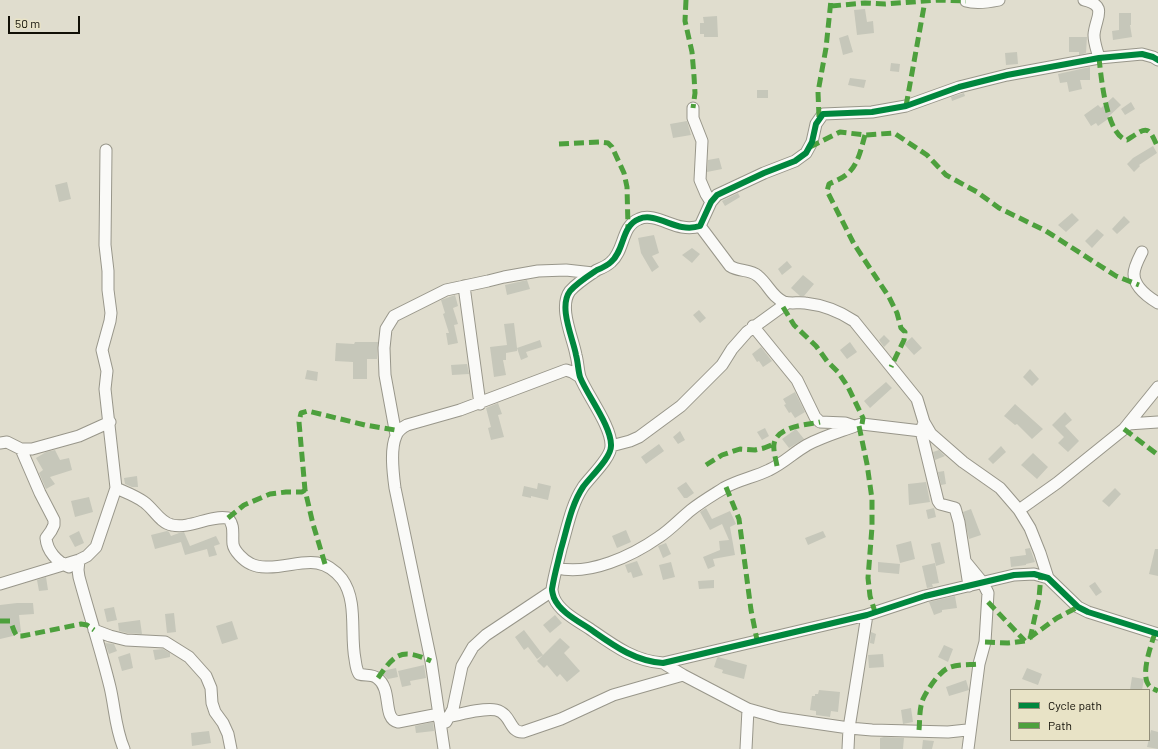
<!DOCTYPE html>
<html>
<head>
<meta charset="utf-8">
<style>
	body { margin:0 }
	#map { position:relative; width:1158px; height:749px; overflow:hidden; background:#e0ddce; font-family:Barlow,sans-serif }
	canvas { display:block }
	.legend { position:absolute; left:1010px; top:689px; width:140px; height:52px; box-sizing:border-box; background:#e8e3c6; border:1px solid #928e79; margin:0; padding:5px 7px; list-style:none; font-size:12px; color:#110f06 }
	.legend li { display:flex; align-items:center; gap:8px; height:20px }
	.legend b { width:20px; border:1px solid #928e79 }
	.scale { position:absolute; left:8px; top:16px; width:72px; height:18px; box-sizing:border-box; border:2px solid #110f06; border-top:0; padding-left:5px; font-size:12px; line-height:14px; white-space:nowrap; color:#110f06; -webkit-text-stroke:3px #e8e3c6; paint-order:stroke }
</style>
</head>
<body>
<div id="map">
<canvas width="1158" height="749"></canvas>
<ul class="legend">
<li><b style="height:5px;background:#00873e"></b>Cycle path</li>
<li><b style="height:5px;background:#4da03d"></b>Path</li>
</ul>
<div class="scale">50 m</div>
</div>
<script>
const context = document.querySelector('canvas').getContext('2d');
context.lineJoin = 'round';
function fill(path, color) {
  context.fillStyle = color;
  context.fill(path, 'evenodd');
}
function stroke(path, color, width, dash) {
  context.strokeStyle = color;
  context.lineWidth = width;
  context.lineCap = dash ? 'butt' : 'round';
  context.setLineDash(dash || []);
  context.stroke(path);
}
fill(new Path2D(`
	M865 9 867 22 873 21 874 33 857 35 854 10Z
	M1119 13H1131V25H1130L1132 37 1113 40 1112 31 1119 30Z
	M717 16 718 37H704V34H700V23H704L703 17Z
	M848 35 853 52 843 55 839 38Z
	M1069 37H1087L1086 53 1079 55V52H1069Z
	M1017 52 1018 64 1006 65 1005 53Z
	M891 63 900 64 899 72 890 71Z
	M1090 67V80H1080L1082 89 1069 92 1067 82 1060 83 1058 74Z
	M850 78 866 80 864 88 848 85Z
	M757 90H768V98H757Z
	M964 93 965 96 952 101 951 97Z
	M1113 97 1121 105 1107 118 1108 119 1098 126 1096 123 1091 126 1084 115 1098 105 1101 108Z
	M1131 102 1135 109 1125 115 1121 109Z
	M687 121 691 135 673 138 670 124Z
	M1153 146 1157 153 1139 165 1140 166 1134 172 1127 164 1133 158Z
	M719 158 722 169 707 172 708 160Z
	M67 182 71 199 59 202 55 185Z
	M738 193 740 197 725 206 722 201Z
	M1072 213 1079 220 1066 232 1058 225Z
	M1124 216 1130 222 1117 234 1112 229Z
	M1097 229 1104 235 1092 248 1085 241Z
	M654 235 659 253 652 256 659 267 652 272 641 253 638 238Z
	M692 248 700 254 692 263 682 255Z
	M787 261 792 267 782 275 778 269Z
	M803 275 814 284 804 296H800L791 288Z
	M527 280 530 289 507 295 505 285Z
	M455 295 458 306 453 308 458 324 454 325 458 343 448 345 446 333H449L443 314 445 313 441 300Z
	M699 310 706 318 700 323 693 315Z
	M514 323 517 348 540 340 542 347 526 352 528 357 521 360 517 348V351L506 353V360H503L506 375 494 377 490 347 507 345 504 324Z
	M884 335 890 341 884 347 879 340Z
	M912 337 922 348 914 355 904 344Z
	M355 342H378L377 359H367V379H353V362L335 361 336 343 354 344Z
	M850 342 857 352 847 359 840 350Z
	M761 347 772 361 763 367 759 361 757 362 752 354Z
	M467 364 469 374 452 375 451 365Z
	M1030 369 1039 379 1032 386 1023 377Z
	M307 370 318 372 317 381 305 379Z
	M886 382 892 388 870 408 864 401Z
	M795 392 805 412 795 418 791 412 789 413 784 405 786 404 783 399Z
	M498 403 502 414 498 415 504 437 491 440 488 428 491 427 486 408Z
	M1015 404 1043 429 1032 439 1017 424 1015 425 1004 416Z
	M1065 412 1072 420 1065 426 1079 441 1068 452 1058 443 1064 437 1052 425Z
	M765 428 769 436 762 440 757 432Z
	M796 429 804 439 789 448 782 439Z
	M680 431 685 440 678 444 673 437Z
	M659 444 664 451 646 464 641 457Z
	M1001 446 1006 452 993 464 988 459Z
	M55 450 60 460 69 458 72 470 50 477 55 484 46 489 39 473 43 470 36 458 46 452Z
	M939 450 945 456 935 460 933 452Z
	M1033 453 1048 467 1037 479 1021 465Z
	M944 471 946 484 941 485 938 472Z
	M137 476 138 487H132L125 484 124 478Z
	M686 482 694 493 687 498H684L677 488Z
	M926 482 930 502 909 505 908 484Z
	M538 483 551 486 548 500 531 496V498L522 496 524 486 537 489Z
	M1115 488 1121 494 1109 507 1102 501Z
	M89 497 93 512 75 517 71 501Z
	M706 508 712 519 730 511 736 524 730 527 735 555 713 559 715 566 708 569 703 557 720 550 719 541 729 540 722 524 710 530 700 512Z
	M934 508 936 517 928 519 926 510Z
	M971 509 981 535 969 539 963 512Z
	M626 530 631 542 617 548 612 536Z
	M79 531 84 543 75 547 69 536Z
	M167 531 169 532 171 536 179 533 184 532 190 546 216 536 220 544 214 546 217 555 209 557 207 549 185 555 181 542 155 549 151 535Z
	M823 531 826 537 808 545 805 538Z
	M911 541 915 559 900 563 896 545Z
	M940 542 945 563 936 566 931 544Z
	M666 543 671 554 663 558 658 546Z
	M1030 548 1035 562 1026 564V565L1011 567 1010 557 1026 555 1025 549Z
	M1155 549H1158V576L1149 574Z
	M637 561 643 575 633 578 631 572 628 573 625 565Z
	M671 562 675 577 663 580 659 565Z
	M878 562 900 564 899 574 878 572Z
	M935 563 939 583 932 584 933 587 927 588 922 566Z
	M46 577 48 590 39 591 37 580Z
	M714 580V588L699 589 698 581Z
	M1095 582 1102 592 1096 596 1089 586Z
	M955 596 957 608 942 610V612L934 615 929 602Z
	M17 603H33L34 614 19 615 21 632 12 633 13 636 0 639V605Z
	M114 607 117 620 107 622 104 609Z
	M174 613 176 632 167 633 165 614Z
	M555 615 562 623 550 633 543 625Z
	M140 620 142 634 127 633 119 631 118 623Z
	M232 621 238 639 222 644 216 626Z
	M524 630 543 655 537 659 528 647 524 650 515 637Z
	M871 632 876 634 874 644 870 643Z
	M560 638 570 647 564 653 580 671 567 682 560 674 557 677 547 665 544 668 537 661Z
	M105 643 114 644 117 651 109 654Z
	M944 645 953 649 948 662 938 657Z
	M163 649 170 653V657L155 660 153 650Z
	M130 653 133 668 122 671 118 657Z
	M883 654 884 667 869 668 868 655Z
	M718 657 747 665 744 679 722 673 723 670 714 667 717 658Z
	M424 665 426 678 410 681 411 685 402 687 398 671Z
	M396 668 398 677 388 679 383 674 382 671Z
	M1027 668 1042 674 1038 685 1022 679Z
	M1132 677 1144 679 1142 690H1130Z
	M966 680 969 690 949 696 946 687Z
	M819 690 840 692 838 712 831 711 830 717 816 715V711L810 710 812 696H815V694H818Z
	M911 708 913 722 903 724 901 710Z
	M433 722 434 731 416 733 415 726Z
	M1151 730 1158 732V749L1147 747Z
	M209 731 211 743 192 746 191 733Z
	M884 737 904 738 903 749H880V738Z
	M923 740 934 741 932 749H922Z`), '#c6c7ba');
const street = new Path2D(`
	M966 0V1C976 4 989 2 999 0
	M1084 0C1109 6 1095 18 1094 35 1094 43 1097 50 1099 58
	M1158 60 1153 57 1142 54 1099 58 1007 75 959 87 906 106 872 112 823 114 816 124 812 142 806 153 795 161 764 173 717 195 711 202 700 226C694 228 688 228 682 227 669 225 652 213 639 219 621 226 625 250 611 262 607 266 602 268 597 270 588 276 577 283 570 291 558 307 573 338 576 355 578 362 578 370 580 377 587 395 612 427 611 446 611 458 590 477 583 487 571 505 567 529 561 549 558 562 554 576 552 589 552 592 553 595 554 598 560 612 578 621 590 629 613 645 634 661 663 663L829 624 867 615 925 596 1014 575 1034 574 1048 578 1078 607 1088 612 1158 634
	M693 108V118L702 141 700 180 706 194 711 202
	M700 226 730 266C739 272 750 269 758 276 768 284 772 297 784 302 791 304 798 302 805 303 823 305 839 311 854 321L917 399 924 422 931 434 963 462 1000 488 1019 510 1030 528 1040 553 1048 578
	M1142 252C1139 258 1134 267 1134 274 1134 287 1148 297 1158 303
	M464 286 480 404
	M753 326 797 380 815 417 820 422 845 423 854 426
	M1128 424 1158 422
	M923 425 921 431 938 501 940 504 955 508 959 522 969 586
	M396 435 385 375 384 348 386 329 394 316 446 290 488 281 504 277 538 271 566 270 593 273
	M0 443 7 442 21 449H32L79 436 110 422
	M611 446 630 441 639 437 681 406 722 365 732 349 747 332 787 303
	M21 449 40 493 54 520V525L51 531 46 538C47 551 57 562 69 567
	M116 488C125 492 136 496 144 502 154 509 160 523 172 525 191 529 209 515 228 518 235 526 232 534 233 544 234 551 244 561 251 564 255 566 261 567 266 567 295 568 319 550 342 579 358 601 350 633 355 659 356 665 356 669 359 674 365 676 372 674 377 678 393 689 382 719 398 722L439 714
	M1019 510 1057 483 1124 429 1158 387
	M79 560 78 570 79 577C89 614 101 650 110 687 115 708 115 728 124 749
	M965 561 983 583 988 593 985 642 979 664 968 749
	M557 568C589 576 632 556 659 537 670 530 680 519 691 510 701 502 713 495 724 488 738 480 755 477 769 470 784 463 793 453 807 445 822 437 839 432 855 426L862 424 921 431 931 434
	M0 584 79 560 87 556 96 547 116 488 105 389 107 371 102 350 110 321 111 313 108 290V271L105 245 106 150
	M94 630 110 636 126 640 165 642 189 657 206 676 211 688 212 703 215 712 223 723 228 734 231 749
	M663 663 683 675 748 709 780 718 849 728 872 730 948 732 967 730 970 731
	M439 719C454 716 483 707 496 710 512 714 509 733 523 732L561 719 613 695 683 675
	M446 722 453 709 462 666 473 647 486 635 552 591
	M444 749 431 661 395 488C393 473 390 449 396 436 398 430 403 427 407 425L460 410 566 370 572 372 580 377
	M746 749 748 709
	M848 749 849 728 867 615`);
stroke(street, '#98968a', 13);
stroke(street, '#fafaf8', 11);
stroke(new Path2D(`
	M686 0 685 21 692 52 694 76 695 93 693 108
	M831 6 865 3 885 4 938 0 966 1
	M1099 58C1101 75 1106 136 1127 140 1147 127 1148 124 1158 148
	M906 106 925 1
	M819 117 818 92 826 48 831 0
	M865 135C861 149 858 166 846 175 841 179 835 181 829 184L827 191 854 244 889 297 897 313 901 328 905 332 904 340 891 367
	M559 144 599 142 608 143 612 147 624 173 627 187 628 227
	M810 147 840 132 865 135 894 133 927 155 946 175 977 192 999 208 1046 231 1116 276 1139 285
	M783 307 794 325 816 346 827 361 838 372 848 387 863 418 862 424
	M859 426 867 464 872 499V527L868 578 870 596 875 612
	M1124 429 1158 455
	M706 465 722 455 740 449 755 450 764 448 774 444
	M777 466C776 460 773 450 774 444 777 426 806 425 820 422
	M726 487 739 519 751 610 757 640
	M228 518 244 505 270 494 286 492H302L305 490
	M325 564 313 524 305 490 299 422 301 413 308 411 365 425 395 430
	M988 602 1025 641
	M0 621H10C13 626 13 631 17 636H22L81 624 87 625 94 630
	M1155 633C1151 645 1141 673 1148 684 1150 688 1154 689 1158 691
	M1030 639 1039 598 1041 575
	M985 642 1008 643 1025 641 1057 618 1078 607
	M378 678C395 653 402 648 431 661
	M919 730C920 720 919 709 923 699 927 690 939 672 948 668 957 664 969 665 979 664`), '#4da03d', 5, [10, 5]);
stroke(new Path2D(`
	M1158 60 1153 57 1142 54 1099 58 1007 75 959 87 906 106 872 112 823 114 816 124 812 142 806 153 795 161 764 173 717 195 711 202 700 226C694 228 688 228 682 227 669 225 652 213 639 219 621 226 625 250 611 262 607 266 602 268 597 270 588 276 577 283 570 291 558 307 573 338 576 355 578 362 578 370 580 377 587 395 612 427 611 446 611 458 590 477 583 487 571 505 567 529 561 549 558 562 554 576 552 589 552 592 553 595 554 598 560 612 578 621 590 629 613 645 634 661 663 663L829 624 867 615 925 596 1014 575 1034 574 1048 578 1078 607 1088 612 1158 634`), '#00873e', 6);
</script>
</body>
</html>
